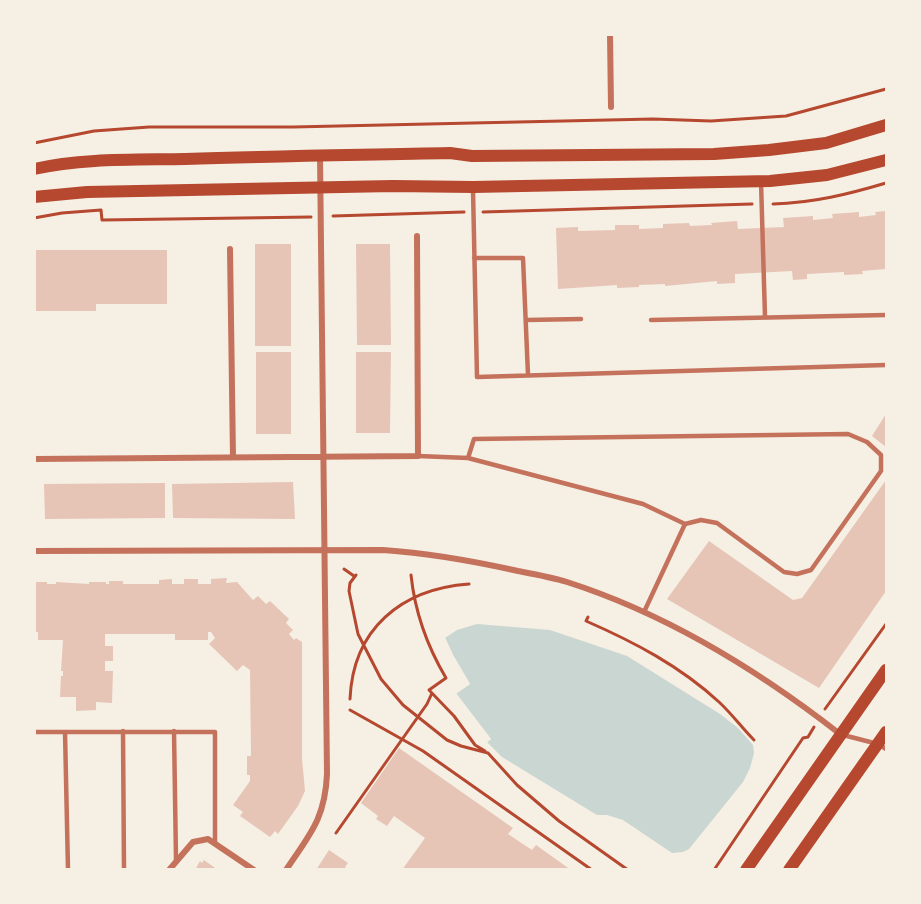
<!DOCTYPE html>
<html>
<head>
<meta charset="utf-8">
<style>
	body { margin:0 }
	#map { position:relative; width:921px; height:904px; overflow:hidden; background:#f6efe4; font-family:"Titillium Web",sans-serif }
	canvas { display:block }
	.frame { position:absolute; inset:0; border:36px solid #f6efe4; pointer-events:none }
</style>
</head>
<body>
<div id="map">
<canvas width="921" height="904"></canvas>
<div class="frame"></div>
</div>
<script>
const context = document.querySelector('canvas').getContext('2d');
context.lineJoin = 'round';
function fill(path, color) {
  context.fillStyle = color;
  context.fill(path, 'evenodd');
}
function stroke(path, color, width, dash) {
  context.strokeStyle = color;
  context.lineWidth = width;
  context.lineCap = dash ? 'butt' : 'round';
  context.setLineDash(dash || []);
  context.stroke(path);
}
fill(new Path2D(`
	M477 624 550 630 627 656 720 714 738 728 753 745 754 753 750 768 743 782 689 849 683 852 672 853 623 820 607 815H597L502 757 487 742 491 739 456 693 470 684 453 655 445 638 457 630Z`), '#c9d6d2');
fill(new Path2D(`
	M444 635 453 655 470 684 456 694 491 739 485 744V741L487 739 453 694 454 691 466 683 450 657 443 639Z`), '#f6efe4');
fill(new Path2D(`
	M886 211V269L862 271 863 274 844 275V272L807 274V279L793 280 792 271 735 274V283L717 284V281L665 286V284L639 285V287L617 288V285L558 289 556 228 578 227V231L615 230V225H639V229L663 228V224L689 223 690 226 712 225 711 223 737 221 738 229 784 227 783 218 813 216V220L833 218 832 214 859 212V217L876 215 875 212Z
	M255 244H291V346H255Z
	M356 244H390L391 345H357Z
	M34 250H167V304H96V311H36V302H34Z
	M256 352H291V434H256Z
	M356 352H391L390 433H356Z
	M886 414V447L872 436Z
	M886 480V591L819 688 667 599 709 541 793 600 802 598Z
	M293 482 295 519 173 518 172 484Z
	M165 483V518L45 519 44 484Z
	M227 578 226 583 237 582 253 600 258 596 266 604 270 601 289 619 286 623 293 630 289 634 294 640 296 638 302 642V759L305 791 298 806 278 834 275 831 270 837 240 816 243 812 233 805 250 781V775H247V756H251L250 670 243 665 237 671 209 644 215 638 211 632H208V640H175V634H105V646H113V661H105V671H113L112 703 96 702V710L76 711V697H60L61 676H63V671H61L63 640H38V632H34V582H47V584H56V582L89 584V582H106V584H109V581H123V584H159V580L172 579V584H184V579H198V584H211V579Z
	M399 748 513 828 508 834 532 850 536 845 571 870H402L425 838 394 816 387 826 376 819 378 816 361 803Z
	M329 850 348 863 345 867 348 870H316Z
	M204 860 218 870H195L200 861 202 863Z`), '#e6c5b7');
stroke(new Path2D(`
	M34 143 94 131 149 127H293L653 119 711 121 786 116 886 89
	M773 204C813 203 849 194 886 183
	M483 212 752 204
	M333 216 464 212
	M34 218 62 213 101 210 102 220 311 217
	M344 569 354 576
	M356 575 350 583 349 591 358 634 381 679 403 705 447 740 461 746 488 753 517 785 559 821 628 870
	M411 575C415 613 427 646 446 678L429 690 454 716 475 745 485 751
	M588 617 586 621C634 642 680 666 719 702 732 714 742 728 754 740
	M350 699C353 629 401 589 469 584
	M825 709 886 624
	M350 710 423 751 592 870
	M336 833 427 704 432 693
	M714 870 803 738 808 737 814 727`), '#b5482f', 3);
stroke(new Path2D(`
	M761 182 765 317
	M473 190 477 377 886 365
	M474 258H523L528 375
	M526 320 581 319
	M651 320 886 315
	M418 456 468 458
	M644 612 685 524 701 520 717 523 784 572 797 574 811 570 881 471V455L867 442 848 434 474 439 468 458 643 504 685 524
	M123 731 124 870
	M174 731 176 860
	M34 732H215V843
	M65 732 68 870
	M843 735 878 744 886 749`), '#c5725c', 4.5);
stroke(new Path2D(`
	M610 34 611 107
	M230 249 233 457
	M34 459 418 456 417 236
	M34 551 383 550C429 553 473 561 518 571 534 574 551 577 567 582 667 614 758 670 840 734
	M169 870 193 842 208 839 254 870
	M286 870C310 834 325 819 327 774L320 156`), '#c5725c', 6);
stroke(new Path2D(`
	M34 169C83 158 135 160 185 159 273 156 362 155 450 153L472 156 714 154 769 150 826 143 886 125
	M34 197 87 192 393 186 473 187 770 181 827 175 886 160
	M746 870 886 670
	M789 870 886 732`), '#b5482f', 12);
</script>
</body>
</html>
